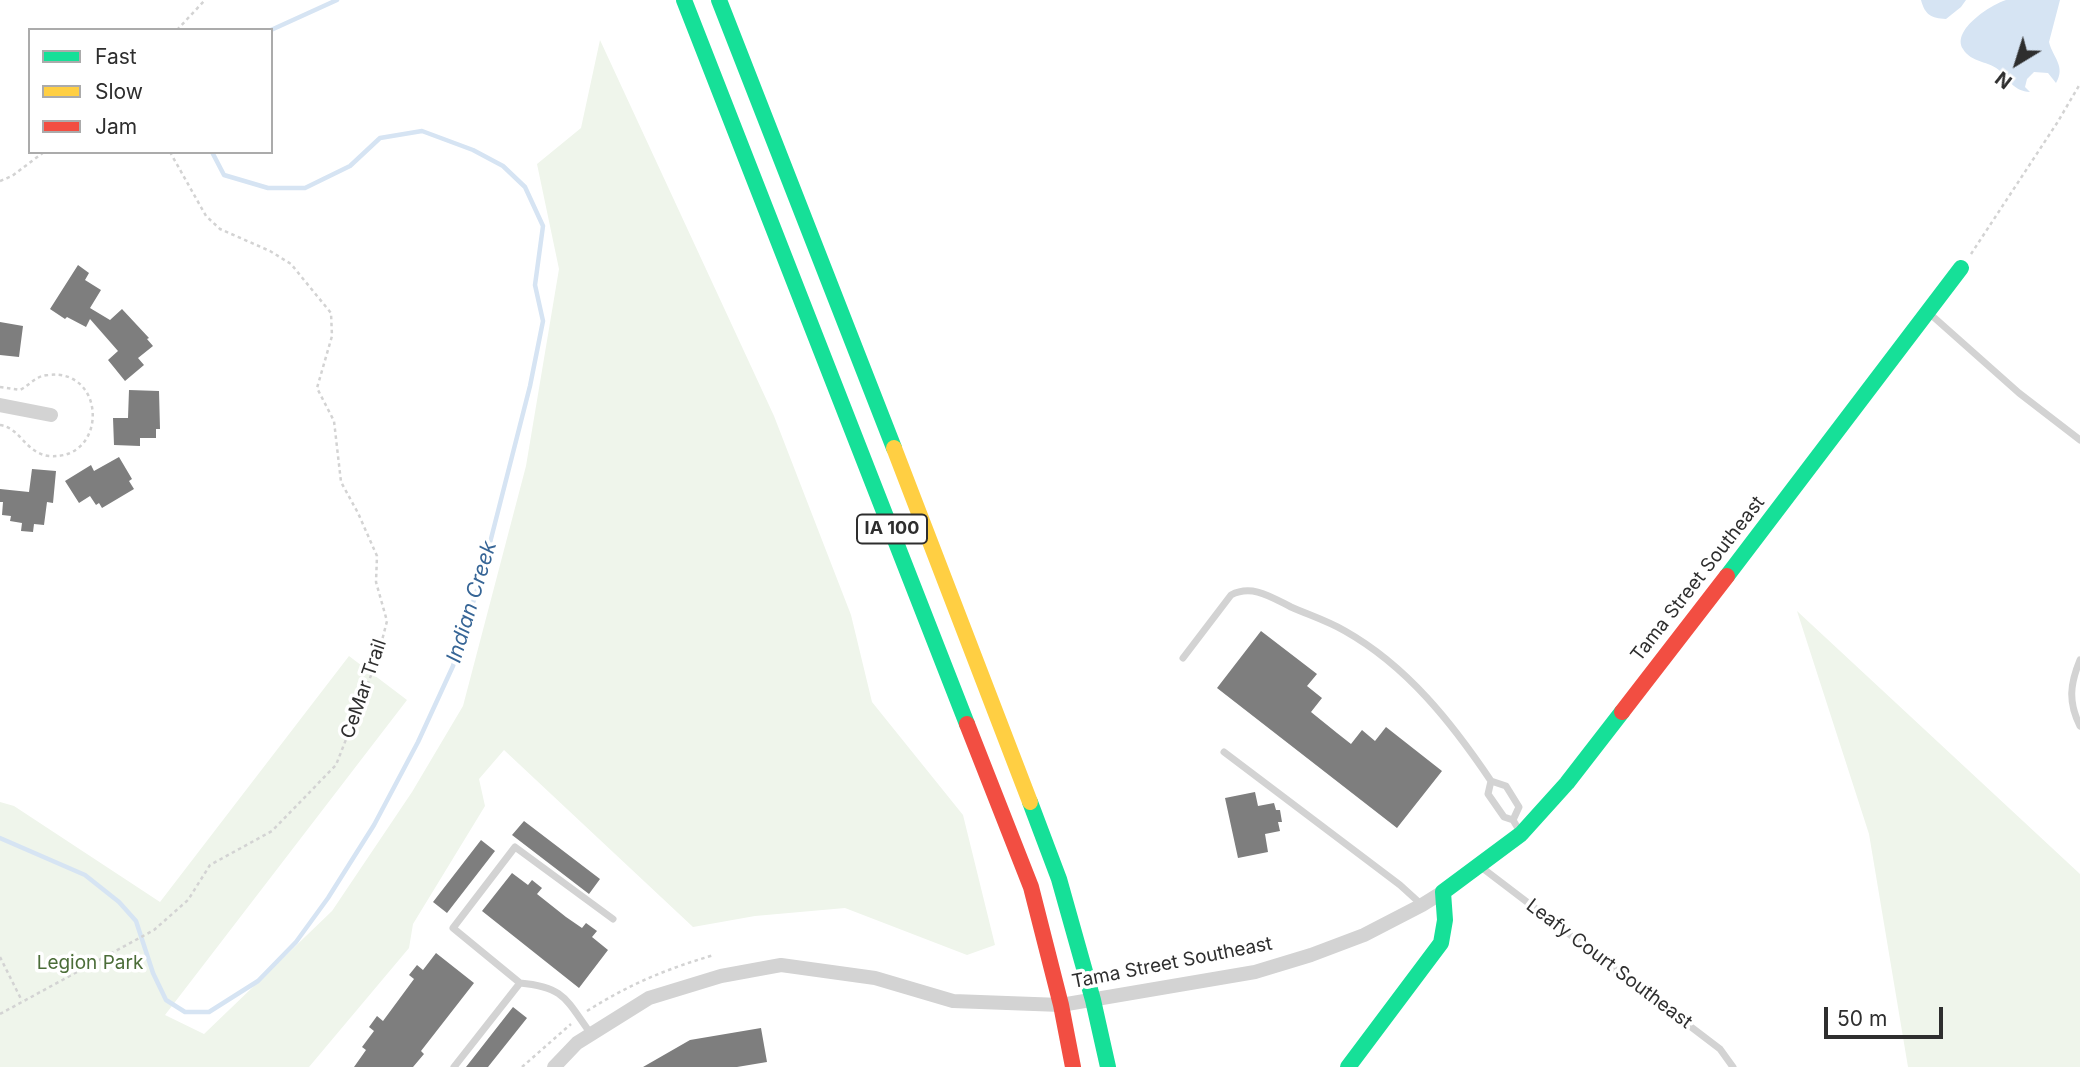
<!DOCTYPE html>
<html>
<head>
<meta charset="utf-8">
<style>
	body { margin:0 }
	#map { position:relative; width:2080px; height:1067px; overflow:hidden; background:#fff; font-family:Inter,sans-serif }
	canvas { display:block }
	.legend { position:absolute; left:28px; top:28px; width:245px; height:126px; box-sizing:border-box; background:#fff; border:2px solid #ababab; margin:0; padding:9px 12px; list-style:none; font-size:21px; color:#2e2e2e }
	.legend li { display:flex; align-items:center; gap:14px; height:35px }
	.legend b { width:35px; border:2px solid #ababab }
	.north { position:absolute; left:1982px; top:28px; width:70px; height:70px; -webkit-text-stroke:5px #fff; paint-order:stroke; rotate:218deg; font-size:19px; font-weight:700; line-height:28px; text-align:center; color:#2e2e2e }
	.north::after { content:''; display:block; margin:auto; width:24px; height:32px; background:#2e2e2e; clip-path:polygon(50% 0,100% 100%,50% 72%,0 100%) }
	.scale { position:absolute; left:1824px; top:1007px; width:119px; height:32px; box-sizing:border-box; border:4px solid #2e2e2e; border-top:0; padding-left:9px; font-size:21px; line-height:24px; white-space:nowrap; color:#2e2e2e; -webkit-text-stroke:5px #fff; paint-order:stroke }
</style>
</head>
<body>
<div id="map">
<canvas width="2080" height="1067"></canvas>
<ul class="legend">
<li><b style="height:9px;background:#16e098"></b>Fast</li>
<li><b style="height:9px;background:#ffcf43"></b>Slow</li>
<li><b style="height:9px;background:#f24e42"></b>Jam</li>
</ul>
<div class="north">N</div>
<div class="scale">50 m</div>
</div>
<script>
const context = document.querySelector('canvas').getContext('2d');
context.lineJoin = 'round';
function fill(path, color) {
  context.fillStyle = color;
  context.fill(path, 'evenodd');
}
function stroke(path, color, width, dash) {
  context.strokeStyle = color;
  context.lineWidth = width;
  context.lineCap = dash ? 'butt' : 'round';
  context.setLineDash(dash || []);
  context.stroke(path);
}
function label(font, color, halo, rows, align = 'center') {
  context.font = font + ' Inter,sans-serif';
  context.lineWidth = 7;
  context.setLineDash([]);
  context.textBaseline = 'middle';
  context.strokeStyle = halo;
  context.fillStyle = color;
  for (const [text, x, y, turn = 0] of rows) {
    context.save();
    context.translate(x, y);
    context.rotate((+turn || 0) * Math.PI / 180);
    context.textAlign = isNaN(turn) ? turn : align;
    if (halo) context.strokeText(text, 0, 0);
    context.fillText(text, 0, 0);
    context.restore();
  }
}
fill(new Path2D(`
	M600 40 774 416 851 615 872 702 963 815 995 945 967 955 845 908 755 916 693 927 504 750 479 779 485 806 413 924 409 948 309 1067H0V802L14 806 160 902 349 656 407 700 165 1015 204 1034 332 911 412 792 463 706 526 466 559 269 537 164 581 128Z
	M1797 611 2080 874V1067H1908L1869 834Z`), '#eff5eb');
fill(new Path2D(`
	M1921 0H1966L1961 7 1946 19C1931 18 1925 15 1921 0Z
	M2006 0H2060L2049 42C2053 58 2066 66 2056 83L2048 73 2034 72 2027 79 2025 87 2030 92C2014 91 2010 81 2000 71 1990 61 1971 63 1963 49 1951 30 1992 4 2006 0Z`), '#d6e4f3');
stroke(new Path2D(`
	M271 30 337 0
	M0 838 85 875 119 902 136 921 153 973 166 1000 185 1012H209L258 981 296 942 328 898 374 825 418 742 453 666 482 574 530 386 543 321 535 285 543 226 525 187 503 166 473 150 422 131 380 138 350 166 305 188H268L224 175 212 152`), '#d6e4f3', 4.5);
fill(new Path2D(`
	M78 265 89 273 85 280 101 290 90 308 110 320 122 309 149 338 147 339 153 346 138 358 144 365 125 381 108 360 118 351 90 319 86 327 67 317 65 319 50 309Z
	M0 322 23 326 19 357 0 355Z
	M129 390 159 391 160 429H156V438H140V446L114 445 113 418H128Z
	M119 457 132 479 129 481 134 489 102 508 99 503 96 505 90 496 79 503 65 481 91 465 94 471Z
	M32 469 56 471 53 503 47 502 44 525 34 524 33 532 21 531 22 523 10 521 11 516 2 515 3 502H0V489L29 492Z
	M1261 631 1317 674 1307 686 1322 698 1311 712 1337 733 1351 744 1362 730 1375 741 1386 727 1442 771 1397 828 1217 688Z
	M1255 792 1258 806 1274 803 1276 810H1280L1282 822H1278L1280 831 1265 834 1268 852 1238 858 1225 798Z
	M524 821 600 879 589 894 512 835Z
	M481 840 495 851 447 913 433 902Z
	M512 873 528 885 532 880 542 888 537 894 566 917 582 928 586 923 597 931 592 937 608 950 579 988 482 911Z
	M436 953 474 983 421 1051 424 1054 413 1067H354L366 1050 362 1047 374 1031 369 1027 377 1016 383 1021 414 979 409 975 417 965 423 970Z
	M513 1007 527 1018 488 1067H466Z
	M761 1028 767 1062 737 1067H643L690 1040Z`), '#7e7e7e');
stroke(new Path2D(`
	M177 30 205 0
	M0 181 12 176 44 152
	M1971 254 2057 123 2080 84
	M0 387 20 390C30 385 35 376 48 375 107 368 108 461 49 456 25 453 21 428 0 425
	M0 957 22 1001
	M587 1011C630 984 666 969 714 955
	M0 1014 154 930 188 900 210 865 272 831 336 765 377 660 387 621 376 582 377 556 358 513 341 482 334 421 317 388 332 336 331 313 291 264 270 251 220 229 206 216 170 152
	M522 1067 571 1024`), '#d3d3d3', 2.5, [3.5, 3.5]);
stroke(new Path2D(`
	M1929 313 2019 393 2080 440
	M1183 658 1231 595C1252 584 1271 597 1291 607 1309 615 1328 621 1345 631 1407 666 1452 723 1491 781
	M2080 660C2070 684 2068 702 2080 726
	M1224 752 1400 885 1422 905
	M1513 820 1519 807 1506 786 1491 781 1488 794 1504 817 1513 820 1519 830
	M1481 867 1720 1049 1733 1067
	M520 983 453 928 515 847 613 919
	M454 1067 520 983C565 987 566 1000 591 1034`), '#d3d3d3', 7);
stroke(new Path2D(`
	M0 405 51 415
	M554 1067 577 1043 649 998 721 976 781 965 875 978 953 1001 1061 1005 1255 972 1311 955 1364 935 1422 905 1443 892`), '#d3d3d3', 14);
stroke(new Path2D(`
	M684 0 967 724
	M719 0 894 448
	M1727 576 1961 268
	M1030 802 1059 879 1093 1000 1108 1067
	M1348 1067 1441 943 1445 920 1443 892 1521 834 1567 783 1622 712`), '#16e098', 16);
stroke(new Path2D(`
	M894 448 1030 802`), '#ffcf43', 16);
stroke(new Path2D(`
	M1622 712 1727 576
	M967 724 1031 887 1061 1005 1073 1067`), '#f24e42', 16);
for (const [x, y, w] of [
	[892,529,70]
]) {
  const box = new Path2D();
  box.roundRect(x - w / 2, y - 14.5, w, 29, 5);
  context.fillStyle = '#fff';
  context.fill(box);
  stroke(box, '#2e2e2e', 2);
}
label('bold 18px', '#2e2e2e', null, [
	["IA 100",892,529]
]);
label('19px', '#2e2e2e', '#fff', [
	["Tama Street Southeast",1698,579,-52],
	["CeMar Trail",364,689,-71],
	["Tama Street Southeast",1172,963,-11],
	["Leafy Court Southeast",1609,964,37]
]);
label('19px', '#4b6d38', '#fff', [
	["Legion Park",90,963]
]);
label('italic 21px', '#366596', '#fff', [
	["Indian Creek",472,602,-73]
]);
</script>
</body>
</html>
